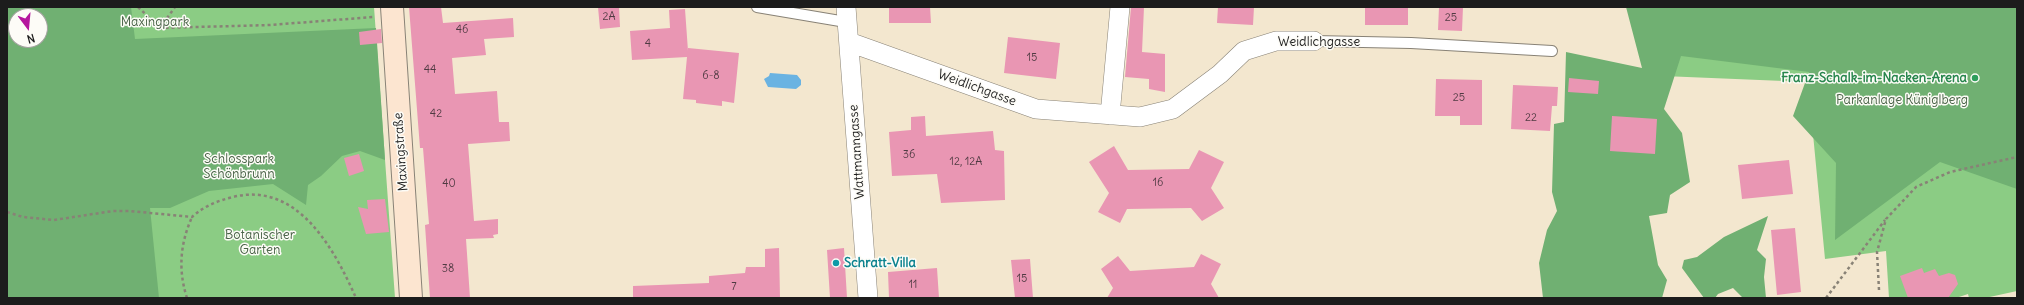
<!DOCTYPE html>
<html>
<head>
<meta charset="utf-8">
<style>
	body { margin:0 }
	#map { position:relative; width:2024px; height:305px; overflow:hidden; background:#f3e7cf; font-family:Delius,sans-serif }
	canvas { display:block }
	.frame { position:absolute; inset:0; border:8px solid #1c1c1c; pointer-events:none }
	.north { position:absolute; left:8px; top:8px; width:40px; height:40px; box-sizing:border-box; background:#fdfcf7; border:1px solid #a3a29f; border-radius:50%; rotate:164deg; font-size:11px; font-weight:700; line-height:16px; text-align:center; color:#1c1c1c }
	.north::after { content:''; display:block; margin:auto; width:14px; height:18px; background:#b5179e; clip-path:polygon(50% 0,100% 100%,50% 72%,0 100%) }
</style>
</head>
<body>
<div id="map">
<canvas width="2024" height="305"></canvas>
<div class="frame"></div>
<div class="north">N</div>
</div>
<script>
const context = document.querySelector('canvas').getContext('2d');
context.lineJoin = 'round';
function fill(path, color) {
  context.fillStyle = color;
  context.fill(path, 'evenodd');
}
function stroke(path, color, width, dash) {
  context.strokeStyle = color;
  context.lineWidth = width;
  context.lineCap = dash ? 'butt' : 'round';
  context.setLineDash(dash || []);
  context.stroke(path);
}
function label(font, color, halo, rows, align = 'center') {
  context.font = font + ' Delius,sans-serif';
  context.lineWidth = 3;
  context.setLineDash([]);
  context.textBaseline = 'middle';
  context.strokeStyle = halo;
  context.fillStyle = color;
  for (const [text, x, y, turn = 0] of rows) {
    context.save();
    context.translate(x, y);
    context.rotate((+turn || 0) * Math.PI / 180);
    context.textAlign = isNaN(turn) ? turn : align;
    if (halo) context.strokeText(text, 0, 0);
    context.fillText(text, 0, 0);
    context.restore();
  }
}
fill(new Path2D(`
	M7 7H374L395 298H7ZM16 16H40V40H16Z
	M1656 7H2017V291L1985 298H1969L1968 294 1956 298H1889L1886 251 1825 259 1808 82 1663 76Z`), '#8bcc84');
fill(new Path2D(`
	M7 7H131L135 39 376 28 385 160 360 151 342 156 321 176 308 185 306 205 273 184 209 191 170 208H150L159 298H7ZM16 16H40V40H16Z
	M1626 7H2017V189L1940 162 1835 240 1836 163 1793 116 1809 72 1681 56 1664 109 1682 133 1690 182 1670 195 1667 213 1649 216 1658 265 1667 280 1662 298H1543L1539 263 1547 230 1557 211 1552 192 1554 124 1564 122 1566 52 1642 68Z
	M1768 216 1757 250 1766 259 1764 277 1766 298H1743L1733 288 1718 294 1715 298H1704L1682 268 1684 260 1697 257 1724 237Z`), '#70b072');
fill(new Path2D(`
	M770 73 797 75 801 80V85L796 89 768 87 764 79 769 76Z`), '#6ab3e2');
fill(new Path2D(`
	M409 7H441L443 23 513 18 514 37 484 39 486 55 452 58 455 94 497 91 499 122H509L510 141 468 144 474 221 498 219V234L493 235 494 238 466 239 470 298H430L425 225 429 224 423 148H420Z
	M598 7H619L620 27 600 29Z
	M889 7H930L931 23H889Z
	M1131 7H1144L1142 52 1165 54V92L1149 89V79L1125 77Z
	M1218 7H1254L1253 25 1217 23Z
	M1365 7H1408V25H1365Z
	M1439 7H1463L1462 31 1438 30Z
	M685 9 688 51V48L739 53 734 103 722 101V106L696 103V100L683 99 687 57 632 60 630 31 670 28 669 10Z
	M381 29 382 43 360 45 359 32Z
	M1008 37 1060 43 1056 79 1004 73Z
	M1569 78 1599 81 1598 94 1568 92Z
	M1436 79 1482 80V125H1460V116H1435Z
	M1513 85 1558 87 1557 106H1552L1550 131 1511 129Z
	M925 116 926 136 993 131 995 150 1004 151 1005 200 941 203 937 174 892 176 889 132 911 130V117Z
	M1612 116 1657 119 1655 154 1610 151Z
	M1114 146 1128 170 1189 169 1199 150 1224 162 1211 188 1224 208 1202 221 1191 208 1127 209 1120 223 1098 212 1109 193 1089 162Z
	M359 154 364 171 349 176 344 158Z
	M1789 160 1793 194 1742 199 1738 165Z
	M385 199 389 232 366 234 358 207 368 209 367 200Z
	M1795 228 1801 292 1777 295 1771 230Z
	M779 248 780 298H633V286L709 283V276L745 273 746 267H765V249Z
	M844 248 847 298H830L827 250Z
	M1201 254 1221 264 1211 284 1219 298H1107L1113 288 1101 269 1118 256 1130 271 1194 267Z
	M1030 259 1033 298H1015L1011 260Z
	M937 268 939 298H889L888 272Z
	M1922 268 1924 273 1935 269 1939 276 1949 273 1955 275 1958 284 1948 298H1908L1900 276Z`), '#e996b3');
const lane = new Path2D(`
	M757 7 846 22
	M1314 41 1411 43 1552 51`);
const street = new Path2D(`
	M846 7 868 298
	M849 42 1036 109 1140 117 1173 109 1220 74 1244 51 1276 41H1314
	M1110 115 1120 7`);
const secondary = new Path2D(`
	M392 7 411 298`);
stroke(lane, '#888276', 12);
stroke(street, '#888276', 20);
stroke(secondary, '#888276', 24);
stroke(new Path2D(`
	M138 7 160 28 270 25 373 17
	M160 28 175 7
	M7 212 23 217 54 220 113 211H130L192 217C204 206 217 201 233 197 297 181 334 248 356 298
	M1879 290 1877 252 1886 219 1916 187 1950 172 2017 157
	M187 298C178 270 180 244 192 217
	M1826 298 1885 220`), '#888276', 2.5, [3, 3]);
stroke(lane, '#fff', 10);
stroke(street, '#fff', 19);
stroke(secondary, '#fce5d0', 22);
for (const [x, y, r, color] of [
	[1975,78,4,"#2e9e5b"],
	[836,263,4,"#0f9aa8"]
]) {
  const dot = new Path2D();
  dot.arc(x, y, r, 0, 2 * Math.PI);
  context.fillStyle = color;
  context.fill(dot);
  stroke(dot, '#fdfcf7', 1.5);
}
label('11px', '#4f3a42', null, [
	["2A",609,17],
	["25",1451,18],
	["46",462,30],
	["4",648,44],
	["15",1032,58],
	["44",430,70],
	["6-8",711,76],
	["25",1459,98],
	["42",436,114],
	["22",1531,118],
	["36",909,155],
	["12, 12A",966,162],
	["16",1158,183],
	["40",449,184],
	["38",448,269],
	["15",1022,279],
	["11",913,285],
	["7",734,287]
]);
label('13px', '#486246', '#fdfcf7', [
	["Maxingpark",155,22],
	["Parkanlage Küniglberg",1902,100],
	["Schlosspark",239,159],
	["Schönbrunn",239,174],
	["Botanischer",260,235],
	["Garten",260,250]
]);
label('13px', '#1c1c1c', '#fdfcf7', [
	["Weidlichgasse",1319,42],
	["Weidlichgasse",977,88,20],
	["Maxingstraße",401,152,-94],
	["Wattmanngasse",857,152,-94]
]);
label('bold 13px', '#27864d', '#fdfcf7', [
	["Franz-Schalk-im-Nacken-Arena",1967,78]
], 'right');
label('bold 13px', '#0d838f', '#fdfcf7', [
	["Schratt-Villa",844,263]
], 'left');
</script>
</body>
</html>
